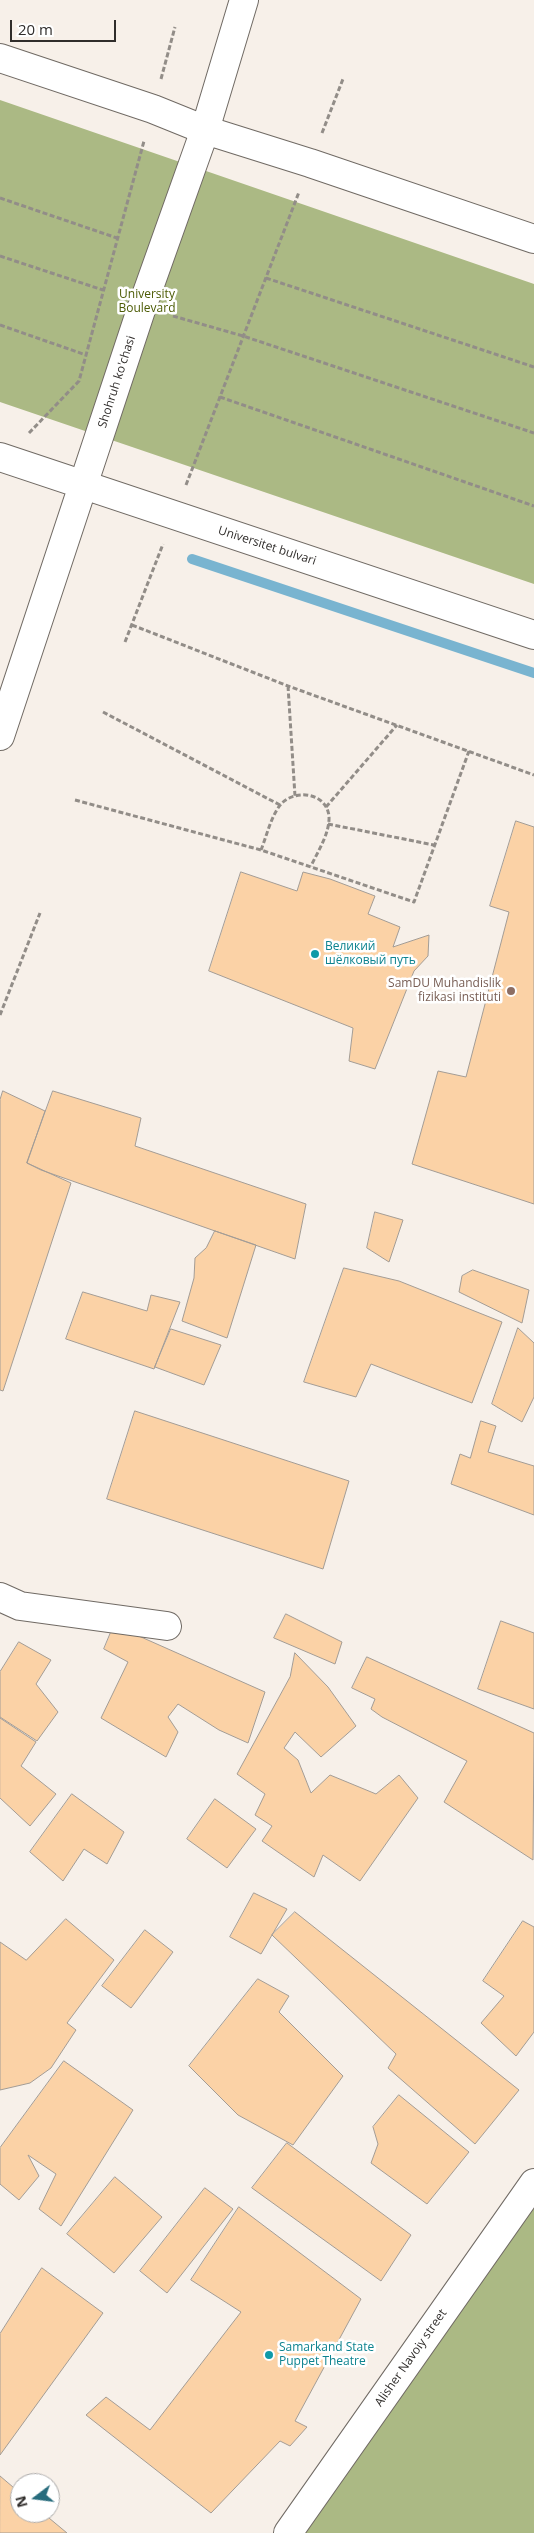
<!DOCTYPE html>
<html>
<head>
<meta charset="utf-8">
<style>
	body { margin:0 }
	#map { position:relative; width:534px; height:2533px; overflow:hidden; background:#f7f0e9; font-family:"Open Sans",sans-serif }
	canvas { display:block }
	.north { position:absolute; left:10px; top:2473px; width:50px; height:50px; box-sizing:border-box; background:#fff; border:1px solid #acabaa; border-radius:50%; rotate:255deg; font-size:14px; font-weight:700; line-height:20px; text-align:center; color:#302d2b }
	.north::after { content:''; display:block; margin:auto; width:18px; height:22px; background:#286c7d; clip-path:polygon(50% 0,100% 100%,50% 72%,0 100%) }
	.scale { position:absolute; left:10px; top:20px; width:106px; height:22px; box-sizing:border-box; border:2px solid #302d2b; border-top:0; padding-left:6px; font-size:15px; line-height:18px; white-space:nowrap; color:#302d2b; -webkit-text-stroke:4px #fff; paint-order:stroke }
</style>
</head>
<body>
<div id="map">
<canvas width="534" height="2533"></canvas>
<div class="north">N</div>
<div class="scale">20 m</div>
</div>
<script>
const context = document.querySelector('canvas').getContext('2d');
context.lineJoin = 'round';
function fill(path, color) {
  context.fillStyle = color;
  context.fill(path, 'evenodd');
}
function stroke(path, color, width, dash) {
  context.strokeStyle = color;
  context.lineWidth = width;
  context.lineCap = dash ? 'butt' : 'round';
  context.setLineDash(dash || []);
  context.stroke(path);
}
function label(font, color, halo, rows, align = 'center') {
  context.font = font + ' "Open Sans",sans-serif';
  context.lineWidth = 5;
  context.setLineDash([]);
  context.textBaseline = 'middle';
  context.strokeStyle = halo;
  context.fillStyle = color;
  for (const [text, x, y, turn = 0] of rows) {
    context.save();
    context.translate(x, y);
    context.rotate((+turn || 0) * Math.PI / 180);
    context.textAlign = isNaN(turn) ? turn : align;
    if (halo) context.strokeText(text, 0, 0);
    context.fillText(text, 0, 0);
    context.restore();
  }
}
fill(new Path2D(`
	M0 100 534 284V584L0 402Z
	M534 2190V2533H298Z`), '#abb984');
stroke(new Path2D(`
	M192 559 534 673`), '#79b4d0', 10);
const building = new Path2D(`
	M516 821 534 827V1204L412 1164 438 1071 466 1077 509 912 490 906Z
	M241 872 297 891 303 872 330 879 375 896 368 914 400 927 393 947 429 935 428 956 414 971 375 1069 349 1061 353 1028 209 971Z
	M3 1091 45 1111 27 1163 71 1183 3 1391 0 1390V1100Z
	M53 1091 141 1118 135 1146 306 1204 295 1259 41 1170 27 1163Z
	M375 1212 403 1220 389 1262 367 1248Z
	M215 1231 256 1245 227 1338 182 1321 194 1278 195 1258 206 1248Z
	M344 1268 399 1281 502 1322 472 1403 371 1364 356 1397 304 1382Z
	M473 1270 529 1290 522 1323 459 1292 462 1276Z
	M83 1292 147 1311 151 1295 180 1302 154 1369 66 1339Z
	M518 1328 534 1343V1397L522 1422 492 1404Z
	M171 1329 221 1345 204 1385 155 1367Z
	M135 1411 349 1481 323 1569 107 1499Z
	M481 1421 496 1426 488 1452 534 1466V1515L451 1484 460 1454 470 1458Z
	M286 1614 342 1642 335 1664 274 1638Z
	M501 1621 534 1633V1709L478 1689Z
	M114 1625 265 1692 248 1743 219 1730 178 1704 168 1717 178 1732 166 1757 101 1718 128 1662 104 1649Z
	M19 1642 51 1660 36 1684 58 1712 37 1741 0 1717V1672Z
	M295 1653 328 1687 356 1726 321 1757 295 1732 284 1748 298 1760 311 1793 330 1775 376 1794 399 1775 418 1798 360 1881 323 1855 314 1877 262 1841 272 1826 255 1815 265 1794 237 1774 290 1677Z
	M367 1657 534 1733 533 1860 444 1802 467 1761 382 1717 371 1709 375 1699 352 1688Z
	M0 1718 36 1742 21 1766 56 1794 30 1826 0 1798Z
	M72 1794 124 1832 107 1864 84 1849 63 1881 30 1852Z
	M215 1799 256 1829 227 1868 187 1839Z
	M254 1893 287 1909 261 1954 230 1937Z
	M295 1912 519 2090 475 2144 388 2068 396 2054 272 1935Z
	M66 1919 114 1960 67 2023 76 2030 51 2068 30 2083 0 2090V1942L26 1960Z
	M523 1921 534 1927V2032L516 2056 481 2023 504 1996 483 1981Z
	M145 1930 173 1952 131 2008 102 1986Z
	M258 1979 289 1996 279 2012 343 2076 293 2145 238 2115 189 2066Z
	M64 2061 133 2110 61 2226 39 2209 56 2174 28 2155 39 2176 19 2200 0 2184V2148Z
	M399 2095 469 2152 427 2204 371 2163 378 2144 373 2127Z
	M287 2143 411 2235 381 2281 252 2188Z
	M115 2177 162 2217 114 2273 67 2234Z
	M205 2188 233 2209 167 2293 140 2271Z
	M239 2207 361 2299 295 2421 307 2427 290 2446 280 2441 211 2513 86 2415 106 2397 150 2430 241 2312 191 2280Z
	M42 2268 103 2313 0 2455V2334Z
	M0 2476 20 2493V2513H43L67 2533H0Z`);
fill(building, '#fbd2a6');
stroke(building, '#a39c95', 1);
const minor = new Path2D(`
	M205 130 244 0
	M0 1597 20 1606 167 1626
	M288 2533 534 2183`);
const major = new Path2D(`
	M0 58 153 109 205 130 310 163 534 239
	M0 457 534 635
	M0 736 142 307 205 130`);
stroke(minor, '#706a64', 30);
stroke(major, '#706a64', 30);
stroke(new Path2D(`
	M161 79 175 27
	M322 133 343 79
	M0 198 117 238
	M0 256 103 290
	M266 278 534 367
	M173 316 243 336 534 433
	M0 325 86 355
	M220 397 534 506
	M29 433 79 381 144 141
	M186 485 299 192
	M132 625 288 686 534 775
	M125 642 163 544
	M288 686 295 796
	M103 712 280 805
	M75 800 261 850 414 902 469 751
	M326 807 397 725
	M328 824 434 845
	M261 850C267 835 271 816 281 804 295 789 326 792 329 816 330 833 318 851 311 866
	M0 1015 40 913`), '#928d88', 3, [5, 2.5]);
stroke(minor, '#fff', 28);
stroke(major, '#fff', 28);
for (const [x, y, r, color] of [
	[315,954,5,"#0f9aa8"],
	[511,991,5,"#8d6e63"],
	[269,2355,5,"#0f9aa8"]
]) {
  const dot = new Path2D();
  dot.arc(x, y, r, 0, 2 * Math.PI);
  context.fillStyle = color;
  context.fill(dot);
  stroke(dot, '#fff', 2);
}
label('12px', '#4d5c06', '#fff', [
	["University",147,295],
	["Boulevard",147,309]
]);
label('12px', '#302d2b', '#fff', [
	["Shohruh ko'chasi",117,382,-72],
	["Universitet bulvari",267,546,18],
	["Alisher Navoiy street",411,2358,-55]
]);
label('12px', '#0d838f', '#fff', [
	["Великий",325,947],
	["шёлковый путь",325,961],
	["Samarkand State",279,2348],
	["Puppet Theatre",279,2362]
], 'left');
label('12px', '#785e54', '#fff', [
	["SamDU Muhandislik",501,984],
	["fizikasi instituti",501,998]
], 'right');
</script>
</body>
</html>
